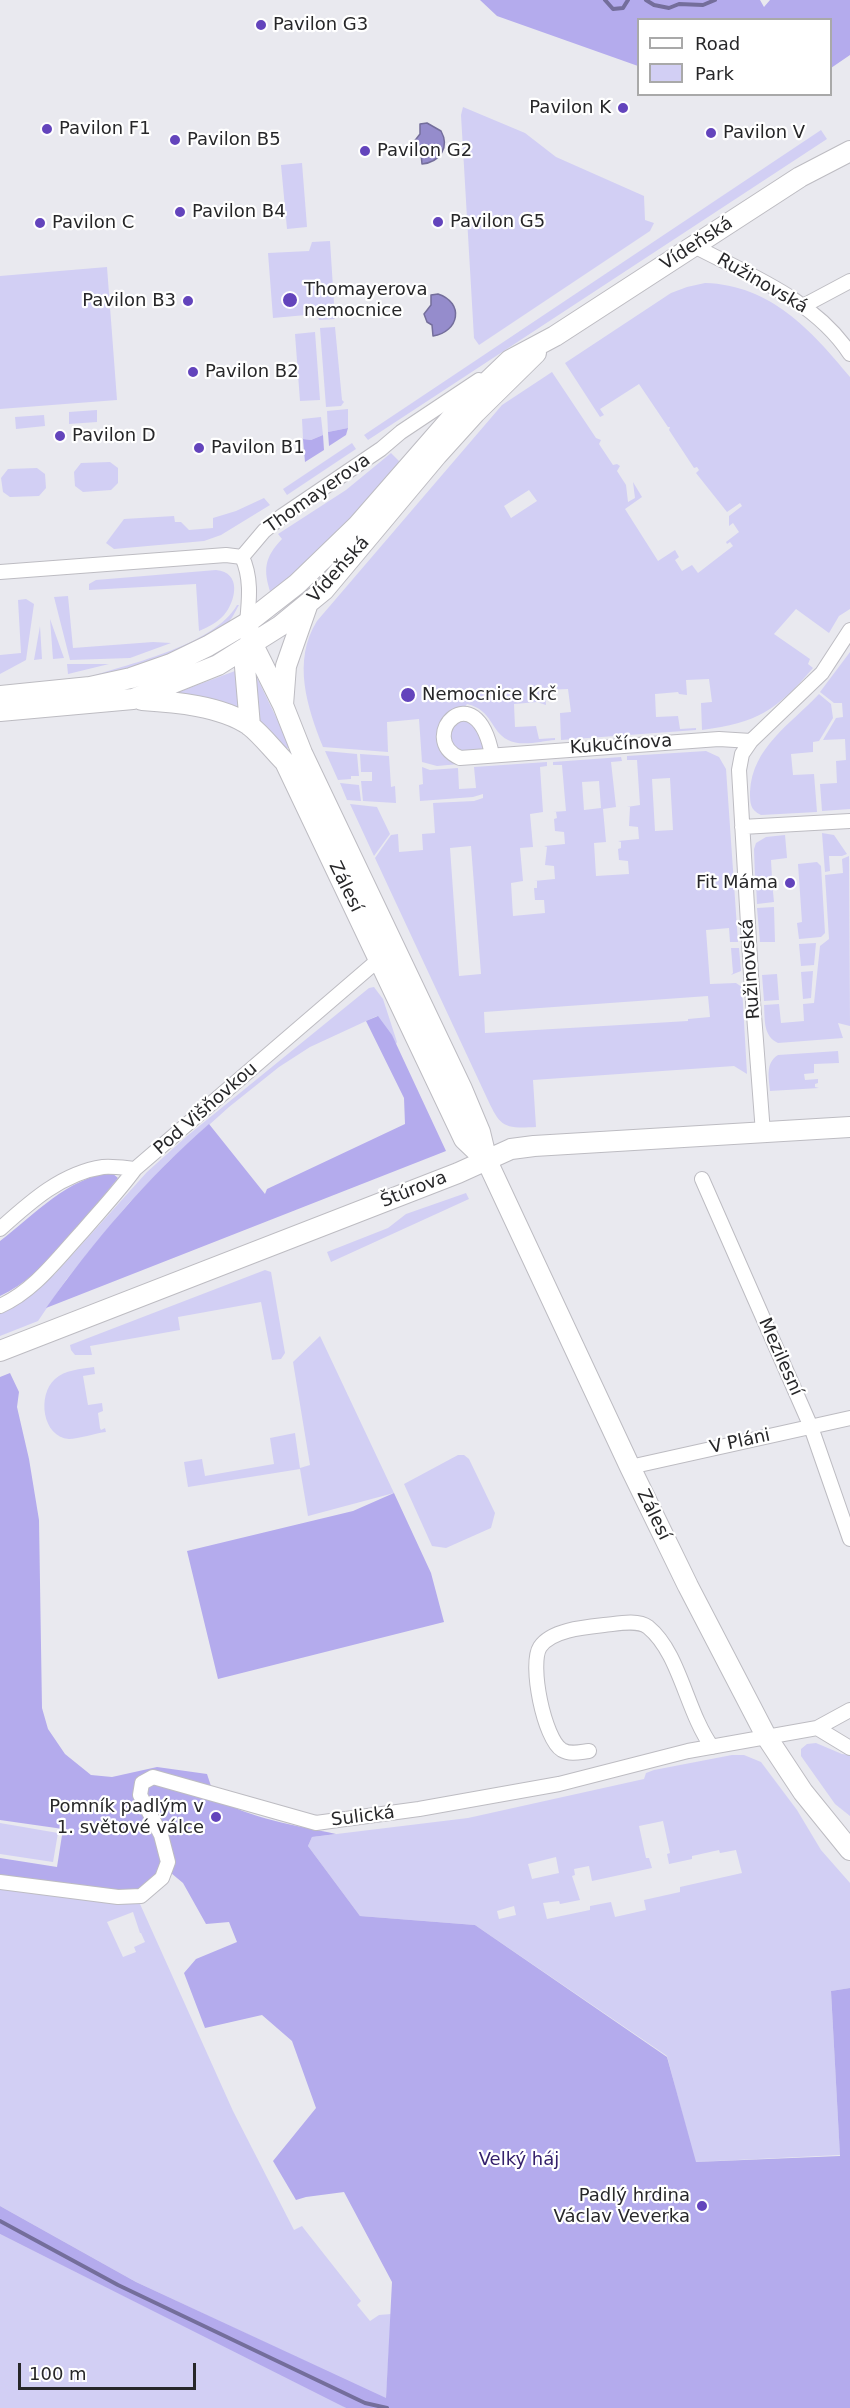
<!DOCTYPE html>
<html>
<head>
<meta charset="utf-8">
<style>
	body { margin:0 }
	#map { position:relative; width:850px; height:2408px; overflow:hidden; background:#e9e9ef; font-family:"DejaVu Sans",sans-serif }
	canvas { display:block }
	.legend { position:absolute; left:637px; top:18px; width:195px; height:78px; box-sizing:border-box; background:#fff; border:2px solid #a9a9a9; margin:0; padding:8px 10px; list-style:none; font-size:18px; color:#272729 }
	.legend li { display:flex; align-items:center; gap:12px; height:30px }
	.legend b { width:30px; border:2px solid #a9a9a9 }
	.scale { position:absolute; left:18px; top:2363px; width:178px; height:27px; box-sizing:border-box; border:3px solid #272729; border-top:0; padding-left:8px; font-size:18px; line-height:21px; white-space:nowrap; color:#272729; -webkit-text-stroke:4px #fff; paint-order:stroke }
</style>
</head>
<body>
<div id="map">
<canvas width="850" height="2408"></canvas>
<ul class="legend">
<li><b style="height:8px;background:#fff"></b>Road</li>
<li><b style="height:16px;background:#d2cff4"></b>Park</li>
</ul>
<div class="scale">100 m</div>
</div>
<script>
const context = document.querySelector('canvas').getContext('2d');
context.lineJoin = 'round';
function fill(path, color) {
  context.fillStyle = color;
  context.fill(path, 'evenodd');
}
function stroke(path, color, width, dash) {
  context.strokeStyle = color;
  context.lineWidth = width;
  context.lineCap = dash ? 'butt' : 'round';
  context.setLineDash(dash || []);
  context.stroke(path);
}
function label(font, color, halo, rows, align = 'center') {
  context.font = font + ' "DejaVu Sans",sans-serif';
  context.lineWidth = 4.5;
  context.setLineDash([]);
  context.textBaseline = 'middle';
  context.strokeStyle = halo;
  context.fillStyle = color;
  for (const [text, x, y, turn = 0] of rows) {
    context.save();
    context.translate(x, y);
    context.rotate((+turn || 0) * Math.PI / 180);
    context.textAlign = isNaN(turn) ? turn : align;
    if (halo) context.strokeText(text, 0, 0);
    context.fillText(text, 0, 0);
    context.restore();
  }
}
fill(new Path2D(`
	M463 107 525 133 556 157 644 196 645 220 654 223 650 231 479 345 474 338 461 115Z
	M821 130 827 139 368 440 364 435Z
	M302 163 307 227 287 229 281 165Z
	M330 241 335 319 319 320 317 314 273 318 268 253 309 251 312 242Z
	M107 267 117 400 0 409V276Z
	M705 283C771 285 811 330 850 377V609L839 616 829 633 796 609 774 634 810 659 808 664 813 668C777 710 757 723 702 730L701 703 712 702 709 679 686 680 687 695 679 694 678 692 655 694 656 717 678 716 680 729 696 728V730L561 740 560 713 571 712 568 689 545 690 546 705 537 702 514 704 515 727 536 726 539 739 555 738V740C542 741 520 747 508 740 490 731 493 710 467 704L463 710 455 712 441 750 446 756 459 764 437 766 422 762 419 719 387 722 388 752 323 747C307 707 292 661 317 621L502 405 552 372 596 438 601 440 599 444 613 465 617 464 620 466 617 471 626 485 628 502 635 498 633 482 642 497 625 509 658 561 675 550 679 557 675 560 682 571 692 565 698 573 733 546 730 542 727 544 726 542 739 532 733 523 729 526V516L742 506 740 503 727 512 696 473 699 470 697 467 694 468 669 430 670 427H668L639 384 600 409 604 415 600 417 565 363 671 293 687 287ZM529 490 537 501 511 518 504 506Z
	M335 327 342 400 344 402 341 406 326 407 320 328Z
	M315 332 320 400 300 401 295 334Z
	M348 409V428L328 432 327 411Z
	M97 410V422L69 424V412Z
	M44 415 45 426 16 429 15 417Z
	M321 417 323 435 311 440 303 439 302 419Z
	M352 443 356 449 287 495 283 489Z
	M391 453 403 465 343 529 271 594C263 570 264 558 282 539L278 534 346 490Z
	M110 462 118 468V483L111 490 83 492 75 486 74 472 81 463Z
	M37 468 45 474 46 488 39 496 10 497 3 492 1 478 8 469Z
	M264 498 270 505 221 535 204 541 114 549 106 543 124 519 174 516 175 522H181L189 530 213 528V518L236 511Z
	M216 570C242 572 236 601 224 615 217 623 208 627 199 631L196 584 89 590V584L96 580Z
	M68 596 73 648 153 642 171 643 130 658 70 660 54 597Z
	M26 599 34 604 26 660 0 674V655L21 653 18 600Z
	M237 605H239C235 612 232 619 226 625 201 647 123 676 89 677 132 663 214 645 237 605Z
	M50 619 64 658 53 659Z
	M40 626 42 659 34 660Z
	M850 652V809L822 811 820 784 837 783 836 761 846 760 845 739 823 740 836 718 843 717 842 703H834L820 692Z
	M249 661 290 746 284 751 256 722Z
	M67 664H109L68 674Z
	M235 671 241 712 173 694Z
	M819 694 831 704 833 718 819 741 813 742V752L791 754 793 775 814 774 817 812 761 815C750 810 750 803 750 792 752 747 791 724 819 694Z
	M461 721 473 723 490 749 462 753 449 741C450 731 451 725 461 721Z
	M325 751 357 754 359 776H351V779L338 780Z
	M706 751 719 757 726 769 738 942H730L729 928 706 930 710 984 736 983 742 987 747 1074 734 1066 533 1080 536 1127C502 1129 500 1126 486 1096L375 858 391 835 398 834 399 852 423 850 422 834 435 833 433 803 474 801 483 798V794L473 797 420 801 419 785 423 784 422 767 430 770 458 768 459 789 476 788 474 767 547 762V766L540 767 543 812 530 814 533 847 520 848 523 881 511 883 513 916 545 913 544 900H535L534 888H537V881H534L555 879 554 866 545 865 547 847 544 846 565 844 564 832 555 831 554 819 557 818 556 812H553L566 811 562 765H553V762L621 757 622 761 611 762 616 807 603 809 606 842 594 843 596 876 629 874 628 861 619 860 618 849 621 848V842L618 841 639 839 638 827 629 826 630 807H627L640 805 637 760H627V756ZM670 778 673 830 655 831 652 779ZM599 781 601 808 584 810 582 782ZM471 846 481 974 459 976 450 848ZM708 996 710 1017 688 1019V1021L485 1033 484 1012Z
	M360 754 389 756 391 787 395 786 396 803 363 801 361 781H372V772H361Z
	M340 783 359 785 361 801 347 800Z
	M350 804 377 807 390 834 374 856Z
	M822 833 834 835 847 854 842 856H829L830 871 825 872Z
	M785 835 787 858 771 860 772 878 755 879 754 849 756 843 766 837Z
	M849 856 850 1026 838 1023 843 1038 778 1043C763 1036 765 1020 764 1005L779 1004 781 1023 804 1021 803 1004 814 1003 820 946 829 939 825 875 843 873 842 859Z
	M817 862 821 866 825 933 821 937 799 939 797 923 802 922 798 864Z
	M772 882 774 902 757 904 756 884Z
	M774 907 775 942H760L757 908Z
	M816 943 814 965 801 966 799 944Z
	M731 948H739L741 971 731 975 733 973Z
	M813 971 811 998 803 999 801 972Z
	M777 974 779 1000 764 1001 762 975Z
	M374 987 383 999 397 1042 396 1044 377 1016 310 1047 279 1067 229 1107 169 1161 128 1204 66 1280 38 1321 0 1336V1313L13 1307 55 1274 147 1172 187 1136 369 988Z
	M838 1051 839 1063 814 1064V1073L804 1074 805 1080 818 1079V1083L815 1084V1087L819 1088 770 1091C769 1078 765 1063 778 1055Z
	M466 1193 469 1199 331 1262 327 1252 388 1228 406 1214Z
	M265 1270 271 1272 285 1353 281 1359 272 1360 261 1302 178 1317 180 1330 90 1346 92 1355H75L71 1350 70 1345Z
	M320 1336 394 1493 308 1516 300 1469 188 1487 184 1462 202 1459 205 1476 274 1464 270 1438 295 1433 300 1468 310 1465 293 1362Z
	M94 1367 95 1374 83 1376 88 1405 102 1403 103 1411 98 1413 100 1428 101 1430 105 1428 106 1432C96 1433 78 1439 69 1439 42 1437 37 1395 55 1379 65 1370 80 1369 94 1367Z
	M458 1455H464L469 1459 495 1513 491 1528 446 1548 432 1546 404 1484Z
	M816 1743 842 1754 850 1755V1816L835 1804 801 1756V1749L807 1744Z
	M732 1755H744L761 1762 797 1810 821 1850 850 1883V1988L831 1991 840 2155 695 2162 667 2056 475 1925 360 1916 308 1846 312 1837 468 1818 644 1779 646 1773 654 1770ZM663 1821 670 1853 667 1854 669 1864 692 1859V1856L719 1850 720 1853 736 1850 742 1873 680 1887V1892L644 1900 646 1910 615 1917 611 1902 590 1906V1910L547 1919 543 1903 559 1901 560 1904 580 1900 572 1876 575 1875 574 1869 589 1866 592 1881 652 1868 649 1858H646L639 1826ZM556 1857 559 1873 532 1879 528 1864ZM514 1906 516 1915 499 1919 497 1911Z
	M0 1823 58 1833 53 1862 0 1854Z
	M0 1888 140 1904 233 2111 294 2230 302 2226 305 2230 361 2301 357 2305 370 2321 379 2315 391 2314 386 2399 136 2282 0 2206ZM133 1912 140 1933H141L145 1942 134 1947 136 1952 123 1957 107 1922Z
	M0 2234 333 2400 346 2408H0Z`), '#d2cff4');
fill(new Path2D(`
	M480 0H760L764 7 770 0H850V55L831 68 830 20H638V66L497 16Z
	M348 428 346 435 329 446 328 432Z
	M323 435 324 450 305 462 303 439 311 440Z
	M378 1016 392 1035 446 1151 46 1308C94 1241 147 1178 209 1124L265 1194 267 1189 405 1124 404 1098 366 1021Z
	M112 1173 118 1178C85 1218 48 1274 0 1296V1241C33 1216 69 1176 112 1173Z
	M10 1373 19 1392 17 1407 29 1459 39 1520 42 1708 48 1729 65 1754 91 1775 112 1777 157 1767 207 1774 215 1798C251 1819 295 1825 336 1834L312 1837 308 1846 360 1916 475 1925 667 2057 696 2162 840 2156 831 1991 850 1988V2408H346L0 2234V2206L136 2282 386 2398 392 2282 344 2192 306 2197 296 2200 273 2161 316 2108 292 2041 262 2015 205 2028 184 1973 196 1959 237 1942 229 1922 206 1924 183 1883 171 1873 146 1888 127 1895 0 1876V1858L57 1867 63 1829 0 1820V1377Z
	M394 1493 431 1573 444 1622 218 1679 187 1551 353 1511Z`), '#b4abed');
const water = new Path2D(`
	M427 123 441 131C450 147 440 162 422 164L421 154 416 151 413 143 420 134V124Z
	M438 294C465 303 459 332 433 336L432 325 427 322 424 314 431 305V295Z`);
fill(water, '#958ccc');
stroke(water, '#746e9b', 1.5);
stroke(new Path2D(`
	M605 0 613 9 623 8 628 0
	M646 0 654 5 669 8 679 4 703 5 715 0
	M0 2221 118 2285 365 2403 387 2408`), '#746e9b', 4);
const street = new Path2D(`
	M694 246C749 275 815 300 850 354
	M805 305 850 281
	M242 557 264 531 282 516 381 449 401 432 479 380
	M242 557C252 578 249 601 247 623
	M0 572 226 555 242 557
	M492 755C476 671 415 738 460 758L719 739 751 741
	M742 827 850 821
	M763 1133 751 975 739 770 742 754 751 741 822 673 850 630
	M702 1179 811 1427 850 1539
	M0 1229C30 1202 62 1173 103 1167 113 1166 125 1168 135 1169L384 955
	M0 1306C34 1291 57 1259 82 1232 100 1211 119 1191 135 1169
	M630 1467 850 1418
	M817 1728 850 1748
	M589 1751C580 1752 571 1755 562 1750 544 1739 529 1664 540 1647 551 1630 585 1627 604 1625 616 1624 637 1619 648 1627 680 1653 686 1711 712 1747
	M0 1882 118 1897 141 1896 162 1878 168 1862 161 1835 140 1795 142 1783 153 1777 316 1823 419 1809 559 1784 688 1751 817 1728 850 1710`);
const secondary = new Path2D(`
	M247 623 252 643 283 705 302 753 462 1089 480 1132 487 1161 630 1467 688 1586 766 1736 803 1792 850 1850
	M0 696 90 687 131 678 171 664 208 646 247 623 297 584 357 526 460 408 510 360 555 336 800 177 850 151
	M142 700C175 702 221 706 249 725 262 735 273 750 285 762L464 1139 487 1161
	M283 705 286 666 307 606
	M0 711 133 699 218 665 280 626 324 590 437 455 475 413 536 353
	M250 726 245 667 252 643
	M0 1351 458 1173 511 1149 534 1146 850 1127`);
stroke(street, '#bdbcc2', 16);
stroke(secondary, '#bdbcc2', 22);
stroke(street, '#fff', 14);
stroke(secondary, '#fff', 20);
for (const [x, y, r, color] of [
	[261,25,6,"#6344bc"],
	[623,108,6,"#6344bc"],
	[47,129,6,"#6344bc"],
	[711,133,6,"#6344bc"],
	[175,140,6,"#6344bc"],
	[365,151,6,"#6344bc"],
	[180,212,6,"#6344bc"],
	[438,222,6,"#6344bc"],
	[40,223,6,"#6344bc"],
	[290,300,8,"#6344bc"],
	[188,301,6,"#6344bc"],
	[193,372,6,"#6344bc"],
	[60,436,6,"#6344bc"],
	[199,448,6,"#6344bc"],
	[408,695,8,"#6344bc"],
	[790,883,6,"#6344bc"],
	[216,1817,6,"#6344bc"],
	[702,2206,6,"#6344bc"]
]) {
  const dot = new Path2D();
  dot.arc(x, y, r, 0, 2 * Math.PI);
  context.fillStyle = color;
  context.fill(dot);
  stroke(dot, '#fff', 2);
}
label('18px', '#272729', '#fff', [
	["Pavilon G3",273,25],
	["Pavilon K",611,108,"right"],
	["Pavilon F1",59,129],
	["Pavilon V",723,133],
	["Pavilon B5",187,140],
	["Pavilon G2",377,151],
	["Pavilon B4",192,212],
	["Pavilon G5",450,222],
	["Pavilon C",52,223],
	["Thomayerova",304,290],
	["nemocnice",304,311],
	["Pavilon B3",176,301,"right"],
	["Pavilon B2",205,372],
	["Pavilon D",72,436],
	["Pavilon B1",211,448],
	["Nemocnice Krč",422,695],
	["Fit Máma",778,883,"right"],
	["Pomník padlým v",204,1807,"right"],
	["1. světové válce",204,1828,"right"],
	["Padlý hrdina",690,2196,"right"],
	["Václav Veverka",690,2217,"right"]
], 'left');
label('18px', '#272729', '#fff', [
	["Vídeňská",697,244,-33],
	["Ružinovská",762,284,30],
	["Thomayerova",318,494,-35],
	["Vídeňská",339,570,-48],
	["Kukučínova",621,745,-4],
	["Zálesí",345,887,64],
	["Ružinovská",751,969,-94],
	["Pod Višňovkou",206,1109,-41],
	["Štúrova",414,1190,-22],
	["Mezilesní",780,1357,66],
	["V Pláni",740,1442,-12],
	["Zálesí",653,1515,64],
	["Sulická",363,1817,-7]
]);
label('18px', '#35216c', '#fff', [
	["Velký háj",519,2160]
]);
</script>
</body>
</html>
